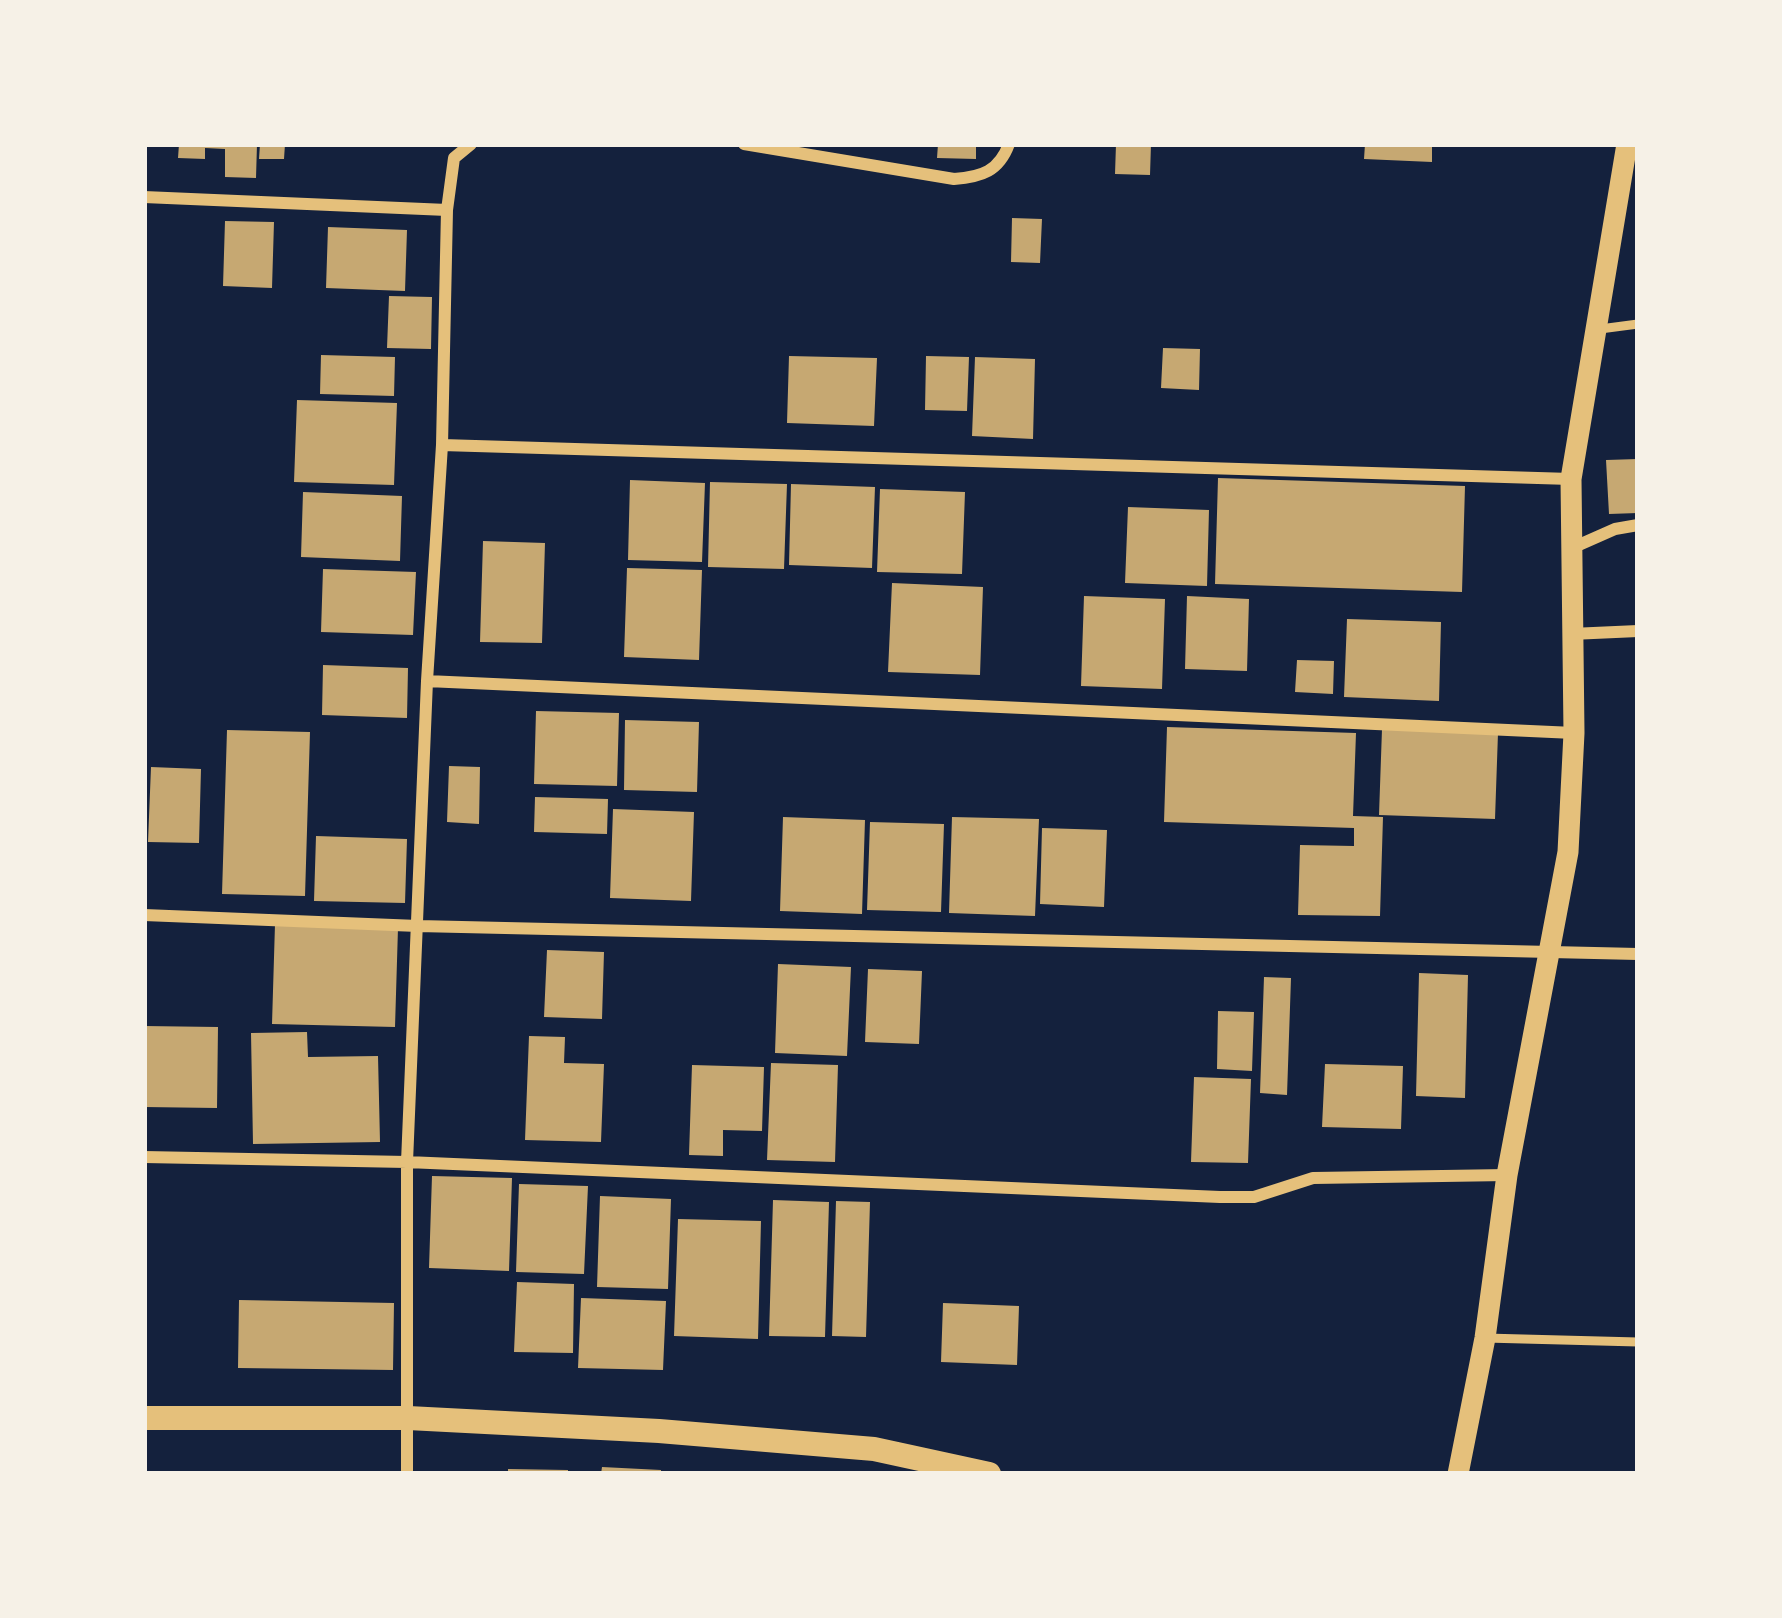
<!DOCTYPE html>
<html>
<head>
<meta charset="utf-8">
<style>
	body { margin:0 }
	#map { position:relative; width:1782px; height:1618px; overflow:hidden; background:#14213d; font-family:Helvetica,sans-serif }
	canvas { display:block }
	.frame { position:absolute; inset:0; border:147px solid #f6f1e7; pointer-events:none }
</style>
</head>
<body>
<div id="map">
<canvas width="1782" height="1618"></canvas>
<div class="frame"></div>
</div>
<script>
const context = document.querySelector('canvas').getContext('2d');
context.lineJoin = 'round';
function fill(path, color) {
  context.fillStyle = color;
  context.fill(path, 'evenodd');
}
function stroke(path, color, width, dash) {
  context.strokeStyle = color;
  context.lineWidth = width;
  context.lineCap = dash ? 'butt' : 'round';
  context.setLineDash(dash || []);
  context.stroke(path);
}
fill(new Path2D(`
	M179 144H257L256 178 225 177V149L205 148V159L178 158Z
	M260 144H285L284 159H259Z
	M938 144H976V159L937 158Z
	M1116 144H1151L1150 175 1115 174Z
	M1365 144H1432V162L1364 159Z
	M1012 218 1042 219 1040 263 1011 262Z
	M225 221 274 222 272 288 223 286Z
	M328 227 407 230 405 291 326 288Z
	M389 296 432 297 431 349 387 348Z
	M1163 348 1200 349 1199 390 1161 388Z
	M321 355 395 357 394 396 320 394Z
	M789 356 877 358 874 426 787 423Z
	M926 356 969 357 967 411 925 410Z
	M975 357 1035 359 1033 439 972 436Z
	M297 400 397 403 394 485 294 482Z
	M1638 459V513L1609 514 1606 460Z
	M1218 478 1465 486 1462 592 1215 584Z
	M630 480 705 483 702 562 628 560Z
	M710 482 787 484 784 569 708 567Z
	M791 484 875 487 872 568 789 565Z
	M880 489 965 492 962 574 877 572Z
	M303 492 402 496 400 561 301 557Z
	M1128 507 1209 510 1207 586 1125 583Z
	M483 541 545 543 542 643 480 642Z
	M627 568 702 570 699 660 624 657Z
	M323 569 416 572 413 635 321 632Z
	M892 583 983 587 980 675 888 672Z
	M1084 596 1165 599 1162 689 1081 686Z
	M1187 596 1249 599 1247 671 1185 669Z
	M1347 619 1441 622 1439 701 1344 697Z
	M1297 660 1334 661 1333 694 1295 692Z
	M323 665 408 668 407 718 322 715Z
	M536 711 619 713 617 786 534 784Z
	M625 720 699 722 697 792 624 790Z
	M1167 727 1356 733 1353 816 1383 817 1380 916 1298 915 1300 845 1354 846V828L1164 822Z
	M1382 729 1498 733 1495 819 1379 815Z
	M227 730 310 732 305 896 222 894Z
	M449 766 480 767 479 824 447 822Z
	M151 767 201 769 199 843 148 842Z
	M535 797 608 799 607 834 534 832Z
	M613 809 694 812 691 901 610 898Z
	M783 817 865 820 862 914 780 911Z
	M952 817 1039 819 1035 916 949 913Z
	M870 822 944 824 941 912 867 910Z
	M1042 828 1107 830 1104 907 1040 904Z
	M316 836 407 839 405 903 314 901Z
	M275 924 398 928 395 1027 272 1024Z
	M547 950 604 952 602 1019 544 1017Z
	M778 964 851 967 847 1056 775 1053Z
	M868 969 922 971 919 1044 865 1042Z
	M1419 973 1468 975 1465 1098 1416 1096Z
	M1264 977 1291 978 1287 1095 1260 1093Z
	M1218 1011 1254 1012 1252 1071 1217 1069Z
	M144 1026 218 1027 217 1108 144 1107Z
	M307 1032 308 1057 378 1056 380 1142 253 1144 251 1033Z
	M529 1036 565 1037 564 1063 604 1064 601 1142 525 1140Z
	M771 1063 838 1065 835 1162 767 1160Z
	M1325 1064 1403 1066 1401 1129 1322 1127Z
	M692 1065 764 1067 762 1131 723 1130V1156L689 1155Z
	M1194 1077 1251 1079 1248 1163 1191 1162Z
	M432 1176 512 1178 509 1271 429 1268Z
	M519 1184 588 1186 584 1274 516 1272Z
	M600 1196 671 1199 668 1289 597 1287Z
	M773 1200 829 1202 825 1337 769 1336Z
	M836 1201 870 1202 866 1337 832 1336Z
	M678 1219 761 1221 758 1339 674 1336Z
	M517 1282 574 1284 573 1353 514 1352Z
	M581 1298 666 1301 663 1370 578 1368Z
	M239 1300 394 1303 393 1370 238 1368Z
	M943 1303 1019 1306 1017 1365 941 1362Z
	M602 1467 661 1470V1474H601Z
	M508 1469 568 1470V1474H508Z`), '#c6a872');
stroke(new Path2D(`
	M1600 329 1638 324
	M1485 1338 1638 1342`), '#e5c07b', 9);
stroke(new Path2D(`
	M744 144 954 179C982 177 999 171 1009 144
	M144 197 447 210
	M442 445 1571 479
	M1572 548 1615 529 1638 525
	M1571 634 1638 631
	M427 681 1574 733
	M144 915 418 926 1638 954
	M144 1157 407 1162 1220 1197H1254L1313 1178 1507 1175
	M407 1474V1162L427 681 442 445 447 210 454 158 471 144`), '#e5c07b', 12);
stroke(new Path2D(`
	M1458 1474 1485 1338 1507 1175 1568 852 1574 733 1571 479 1627 144`), '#e5c07b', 21);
stroke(new Path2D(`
	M144 1418H408L659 1431 874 1449 989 1474`), '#e5c07b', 24);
</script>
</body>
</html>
